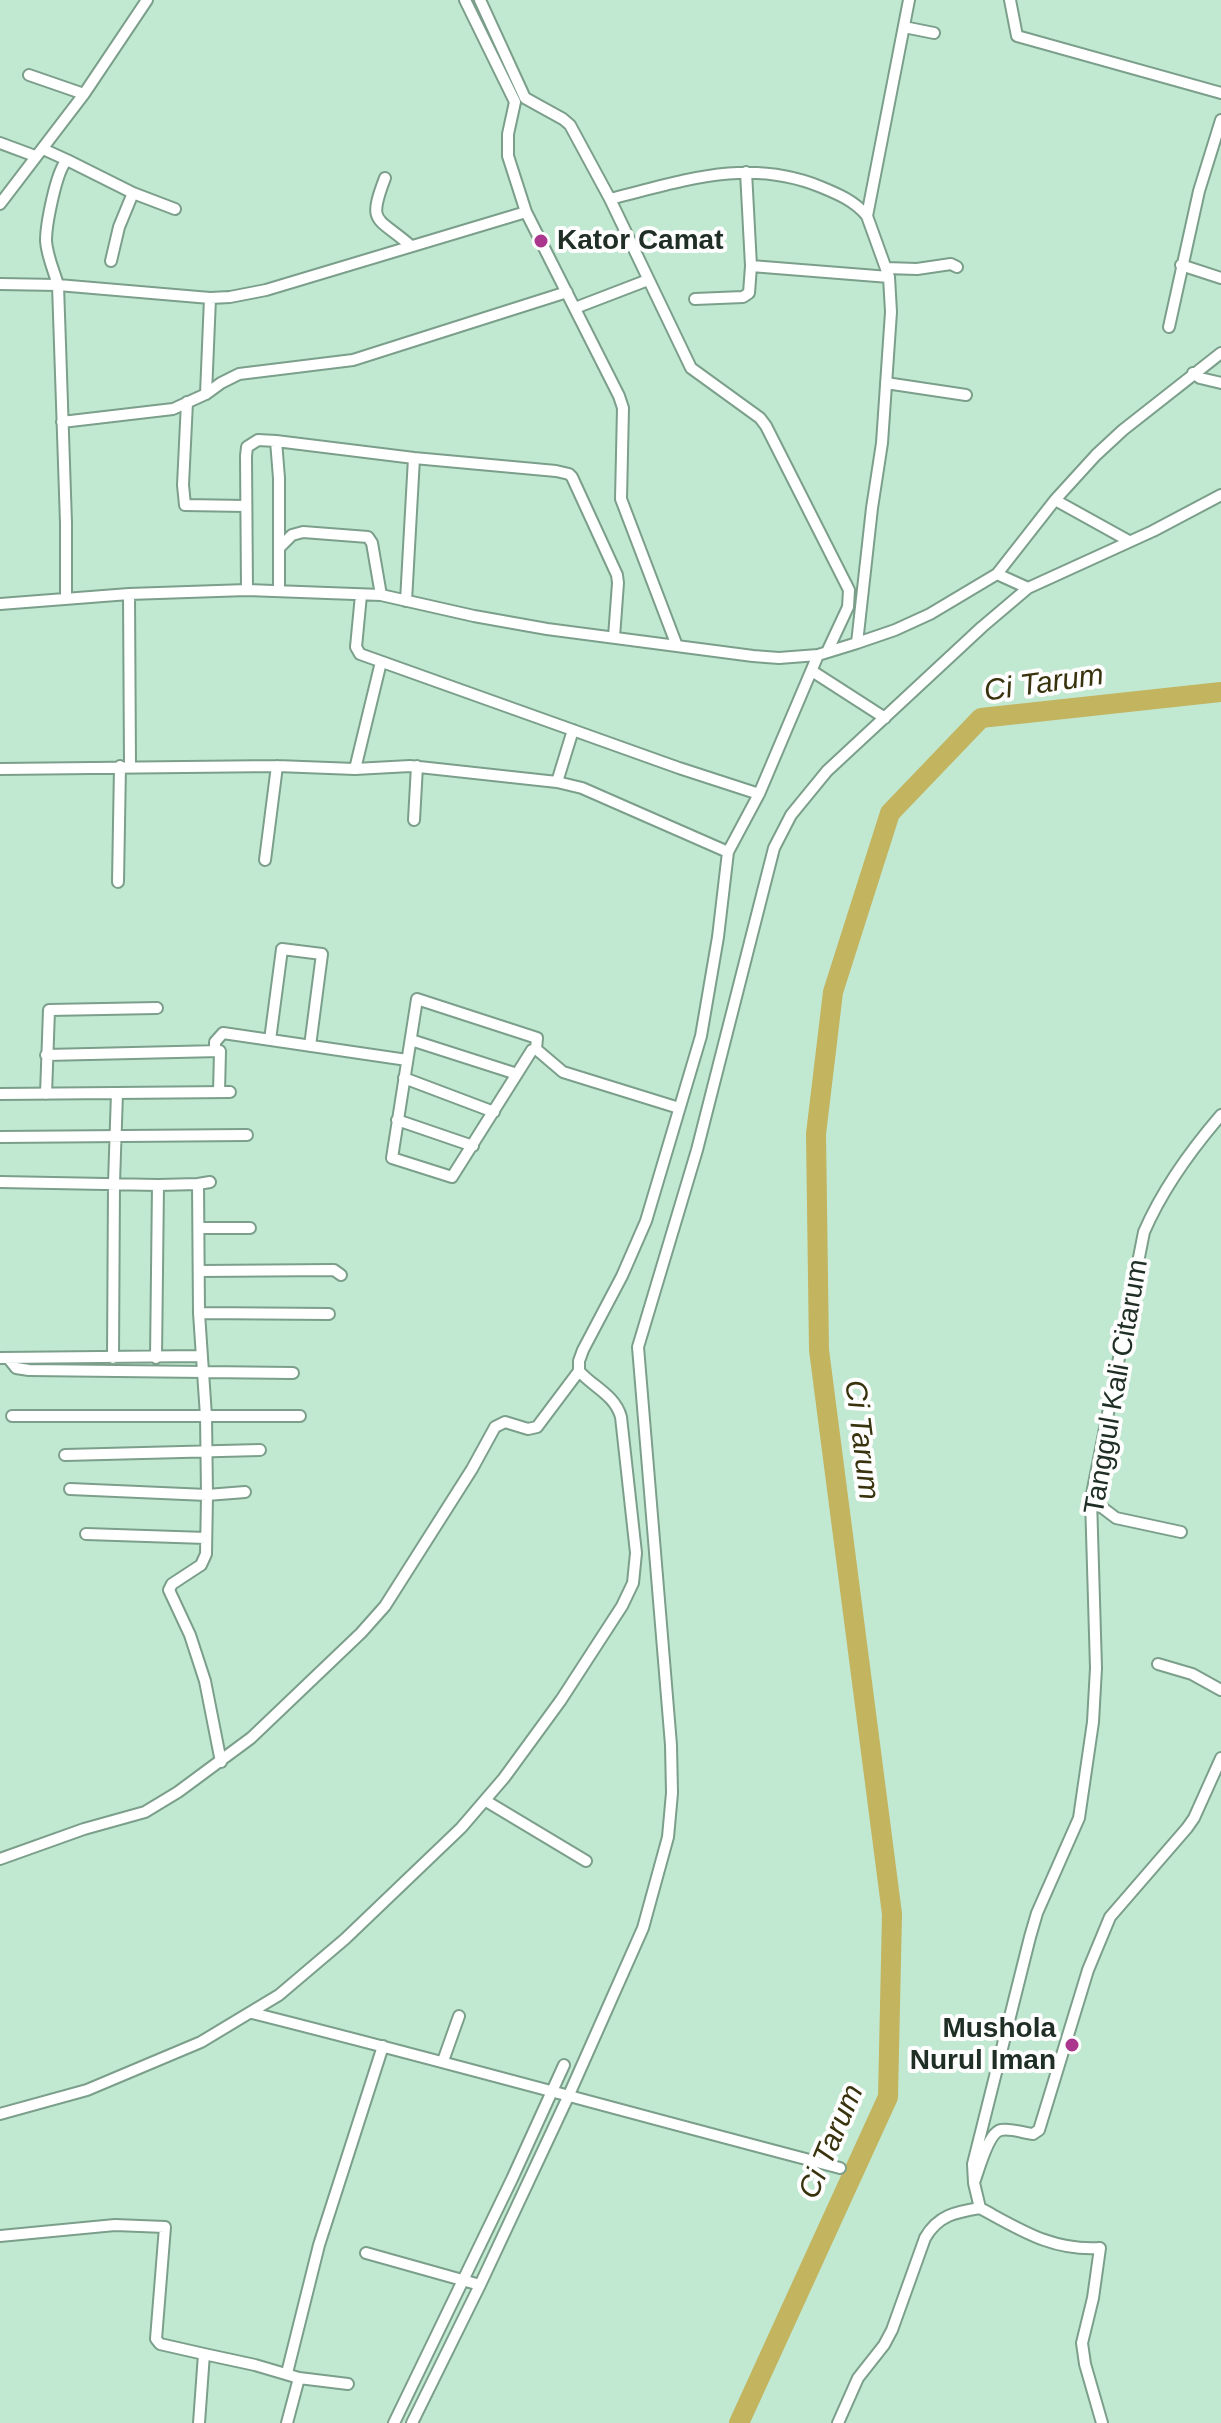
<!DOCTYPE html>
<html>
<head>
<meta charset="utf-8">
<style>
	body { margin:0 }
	canvas { display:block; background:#c1e8d1 }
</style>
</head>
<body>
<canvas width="1221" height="2423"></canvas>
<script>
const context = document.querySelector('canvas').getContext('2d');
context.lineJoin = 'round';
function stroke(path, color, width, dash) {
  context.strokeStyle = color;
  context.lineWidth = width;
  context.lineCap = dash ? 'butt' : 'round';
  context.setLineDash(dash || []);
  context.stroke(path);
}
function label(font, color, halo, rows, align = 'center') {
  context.font = font + ' Arial,sans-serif';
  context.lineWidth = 8;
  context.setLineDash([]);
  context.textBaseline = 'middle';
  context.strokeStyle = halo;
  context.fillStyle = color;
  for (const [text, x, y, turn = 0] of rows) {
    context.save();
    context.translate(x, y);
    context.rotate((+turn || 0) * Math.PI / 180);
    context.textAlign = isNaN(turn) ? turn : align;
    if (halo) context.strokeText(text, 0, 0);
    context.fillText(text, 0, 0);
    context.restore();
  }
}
stroke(new Path2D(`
	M739 2423 888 2097 892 1914 819 1350 816 1134 833 992 890 813 981 718 1221 692`), '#c3b460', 20);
const minor = new Path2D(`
	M465 0 515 102 508 134V156L526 212 619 396 623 408 621 499 677 646
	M480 0 525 98 563 119 570 125 610 199 691 368 760 418 766 426 849 590 848 607 827 652
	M1010 0 1017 36 1221 93
	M904 27 934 33
	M29 75 84 94
	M0 143 35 156
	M43 149 67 160C56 171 46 225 46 241 47 256 54 271 58 285L66 523V599
	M67 160 133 193 175 209
	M385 178C367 225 377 216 411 246
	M610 199C683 181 748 157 821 187 838 194 855 201 867 216
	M0 204 84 94 147 0
	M111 261 119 227 133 193
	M1181 265 1221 278
	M751 266 889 277
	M886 268 917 269 951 264 957 267
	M0 284 58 285 210 298 230 297 266 290 526 212
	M695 299 743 297 749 293 751 266 746 172
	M575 308 648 280
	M1169 327 1199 191 1221 120
	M1193 373 1200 378 1221 383
	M886 383 966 395
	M206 394 210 298
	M187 402 183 485 185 505 246 506
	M62 422 173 409 206 394 221 383 239 374 353 360 567 292
	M276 441 279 478V591
	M1055 500 1129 541
	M279 548 292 535 303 532 368 537 372 543 381 595
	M997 574 1028 588
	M247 590 246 456 247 447 258 440 276 441 414 458 556 471 569 474 572 477 617 575 618 583 614 637
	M129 594 130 766
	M361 595 356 647 360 654 679 768 759 794
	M406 601 414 458
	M0 604 129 594 247 590 381 595 474 616 547 629 753 656 779 658 818 655 857 643 895 630 930 614 997 574 1055 500 1096 455 1123 430 1221 353
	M857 643 872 508 882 443 891 312 889 277 867 216 909 0
	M812 671 885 718
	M0 769 277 766 355 769 410 766 557 782 582 788 728 852
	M355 769 381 662
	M557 782 573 730
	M414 820 417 766
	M265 860 277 766
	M118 882 120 766
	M270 1040 282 949 322 954 310 1046
	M411 1040 517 1074
	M536 1049 537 1038 417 999 392 1158 452 1177 532 1050 536 1049 563 1072 679 1108
	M215 1051V1042L223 1033 407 1060
	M46 1055 220 1051 219 1092
	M404 1078 494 1112
	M0 1094 230 1092
	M46 1094 49 1010 157 1008
	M397 1120 473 1146
	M0 1137 247 1135
	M0 1182 158 1185 198 1184 210 1182
	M198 1184 199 1313 206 1416 207 1495 206 1554 201 1565 172 1584 169 1590 190 1635 205 1681 221 1762
	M199 1228H250
	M199 1271 334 1270 341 1275
	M199 1313 329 1314
	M0 1358 201 1356
	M8 1358 16 1368 29 1370 293 1373
	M113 1358 114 1183 117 1093
	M156 1358 158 1185
	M12 1416H300
	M65 1455 260 1450
	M70 1489 207 1495 245 1492
	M1091 1499 1116 1518 1181 1532
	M86 1534 206 1538
	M1158 1664 1192 1674 1221 1690
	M486 1801 586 1861
	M0 1859 84 1829 145 1812 178 1792 251 1738 361 1633 385 1606 472 1469 495 1427 505 1422 528 1429 537 1427 579 1371
	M252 2013C448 2062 644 2117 840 2168
	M443 2061 459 2016
	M0 2114 87 2090 201 2042 279 1995 345 1939 461 1828 504 1778 561 1700 622 1606 633 1583 636 1553 621 1417C615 1395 593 1387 579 1371V1361L583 1350 622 1276 646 1221 701 1036 718 937 728 852 759 794 818 655
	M975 2180C979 2168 989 2132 1001 2130 1010 2128 1024 2133 1033 2134L1039 2130 1088 1970 1110 1917 1187 1828 1194 1818 1221 1758
	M0 2236 115 2225 165 2227 156 2339 160 2344 204 2354 199 2423
	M366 2253 480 2285
	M204 2354 255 2365 299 2378 348 2384
	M287 2373 319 2245 383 2046
	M287 2423 299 2378
	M394 2423 512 2179 564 2065
	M412 2423 480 2285 568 2097 643 1928 668 1837 672 1793 671 1745 638 1347 697 1150 774 848 791 815 827 771 982 627 1028 588 1153 531 1221 495
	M838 2423 858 2378 884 2345 892 2330 925 2238C938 2215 956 2212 980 2208
	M1102 2423 1085 2364 1082 2343 1093 2298 1100 2248C1052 2251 1021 2230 980 2208L974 2183 973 2164 1030 1937 1037 1913 1079 1818 1093 1722 1096 1668 1091 1499 1144 1232C1163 1188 1190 1151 1221 1115`);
stroke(minor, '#7b9f8a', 14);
stroke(minor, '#fff', 10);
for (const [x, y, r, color] of [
	[541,241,8,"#ab368e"],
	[1072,2045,8,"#ab368e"]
]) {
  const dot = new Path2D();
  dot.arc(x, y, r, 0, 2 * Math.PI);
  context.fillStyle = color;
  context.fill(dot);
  stroke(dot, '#fefefe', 3);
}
label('bold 28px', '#202f26', '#fefefe', [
	["Kator Camat",557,241],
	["Mushola",1056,2029,"right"],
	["Nurul Iman",1056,2061,"right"]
], 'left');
label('28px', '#202f26', '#fefefe', [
	["Tanggul Kali Citarum",1117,1387,-80]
]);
label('italic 30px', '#38320d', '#fefefe', [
	["Ci Tarum",1044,684,-8],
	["Ci Tarum",861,1440,83],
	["Ci Tarum",832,2142,-67]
]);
</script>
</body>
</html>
